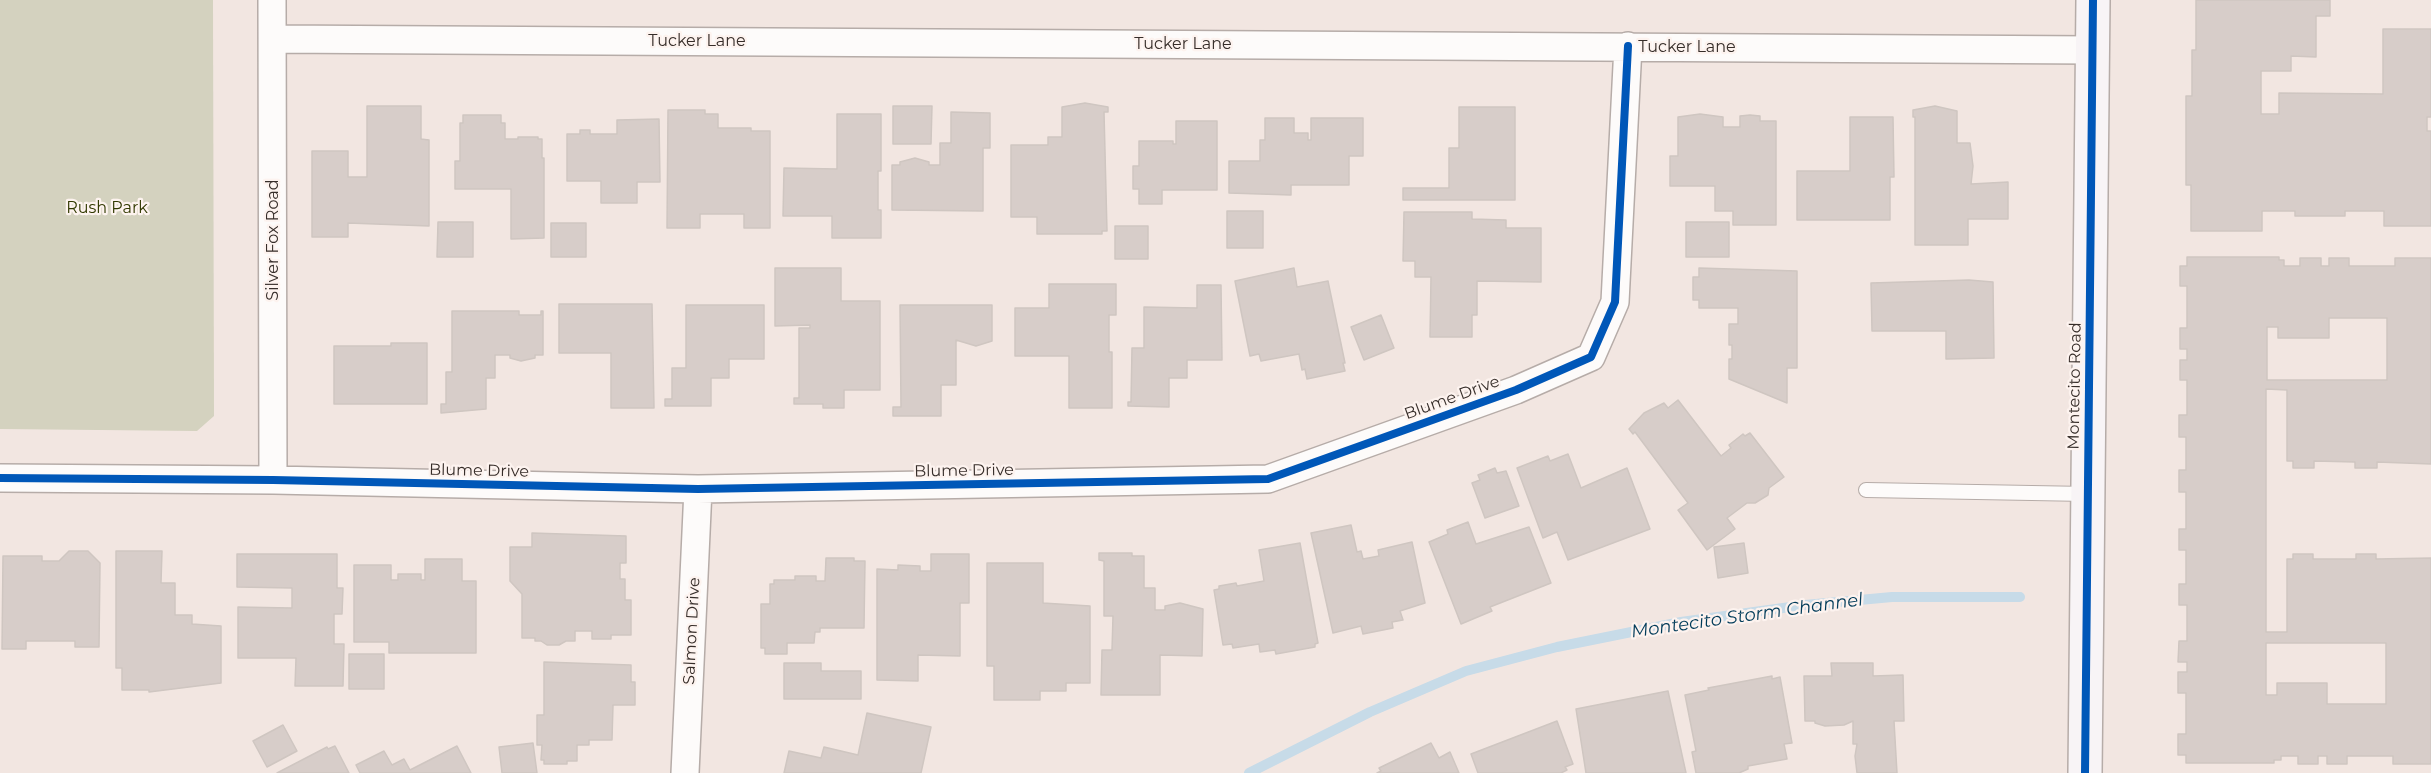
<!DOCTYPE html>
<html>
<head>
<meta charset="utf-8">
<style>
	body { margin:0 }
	canvas { display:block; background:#f2e6e1 }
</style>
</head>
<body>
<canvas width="2431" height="773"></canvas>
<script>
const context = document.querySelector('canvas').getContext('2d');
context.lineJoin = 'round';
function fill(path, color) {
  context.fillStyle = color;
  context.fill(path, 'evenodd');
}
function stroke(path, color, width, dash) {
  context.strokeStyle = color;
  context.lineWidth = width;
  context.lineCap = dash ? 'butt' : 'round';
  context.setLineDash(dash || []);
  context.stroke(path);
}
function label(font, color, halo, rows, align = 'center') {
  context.font = font + ' Montserrat,sans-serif';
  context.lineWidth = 4.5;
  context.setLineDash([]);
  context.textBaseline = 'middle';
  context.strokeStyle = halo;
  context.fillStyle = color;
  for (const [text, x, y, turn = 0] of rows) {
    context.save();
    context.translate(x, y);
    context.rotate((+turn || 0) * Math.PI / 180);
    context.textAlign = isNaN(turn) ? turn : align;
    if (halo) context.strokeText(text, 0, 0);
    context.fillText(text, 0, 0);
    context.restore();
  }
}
fill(new Path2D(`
	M0 0H213L214 416 197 431 0 429Z`), '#d4d2bf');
stroke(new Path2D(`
	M1249 773 1370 712 1466 671 1557 647 1681 622 1805 605 1892 597H2020`), '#c7dbe8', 10);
const building = new Path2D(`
	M2196 0H2330V16H2316V57L2291 56V71H2261V114H2279V93L2383 94V29H2431V117H2427V131H2431V226H2384V211H2345V216H2295V211H2262V231H2191V185H2186V96H2192V50H2196Z
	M1085 103 1108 107V112H1104L1107 231H1102V234H1037V217H1011V145H1048V137H1062V107Z
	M367 106H421V139L429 140V226L348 223V237H312V151H348V177H367Z
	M893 106H932L931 144H893Z
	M1935 106 1957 111V143H1970L1973 166 1971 184 2008 182V219H1968V245H1915V117H1913V110Z
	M1459 107H1515V200H1403V188H1449V148H1459Z
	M668 110H705V114H718V128H751V131H770V228H744V214H700V228H667Z
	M951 112 990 113V148H983V211L892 210V165H900V162L915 158 929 162V165H940V143H951Z
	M837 114H881V171H878V210H881V238H832V216H783L784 168 837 169Z
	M1700 114 1723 117V127H1740V116L1750 115 1760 116V121H1776V225H1733V211H1715V186H1670V156H1678V117Z
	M463 115H501V123H505V139H518V137H538V139H542V158H544V238L511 239V189H455V161H460V123H463Z
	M1850 117H1893L1894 177H1890V220H1797V171H1850Z
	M1265 118H1294V133H1308V140H1311V118H1363V156H1349V185H1291V195L1229 193V161H1260V140H1265Z
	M659 119 660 182H637V203H601V181H567V134H580V130H590V134H617V120Z
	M1176 121H1217V190H1162V204H1139V189H1133V166H1139V141H1173V144H1176Z
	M1227 211H1263V248H1227Z
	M1404 212H1472V219L1506 220V228H1541V282L1477 281V315H1472V337H1430L1431 277H1415V261H1403Z
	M438 222H473V257H437Z
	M1686 222H1729V257H1686Z
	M551 223H586V257H551Z
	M1115 226H1148V259H1115Z
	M2187 257H2279V260H2284V266H2300V258H2321V266H2329V258H2349V266H2395V258H2431V464L2377 462V468H2355V462L2314 461V468H2293V461H2287V390L2266 389V632H2287V559H2293V554H2313V559H2356V554H2376V559L2431 558V764H2393V756H2347V764H2327V756H2318V764H2298V756H2281V760H2274V763H2186V755H2178V734H2186V693H2178V672H2187V662H2178L2179 641H2187V605H2179V584H2186V550H2179V529H2186V492H2179V470H2186V437H2179V415H2187V380H2180V360H2187V349H2180V328H2187V286H2180V266H2187ZM2329 318H2387V380H2267V327H2278V338H2329ZM2266 643H2386V704H2327V683H2277V695H2266Z
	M775 268H841V301H880V390H844V408H823V404H794V398H799V328H810V325L775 326Z
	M1294 268 1297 287 1328 281 1345 363H1343L1345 371 1307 379 1305 369 1302 370 1299 354 1261 361 1259 354 1250 356 1235 281Z
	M1699 268 1797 271V368H1787V403L1729 379V359H1732V345H1729V324H1738V308H1699V300H1693V277H1699Z
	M1969 280 1993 282 1994 358 1946 359V331H1872L1871 283Z
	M1049 284H1116V315H1109V352H1112V408H1069V356H1015V308H1049Z
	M1197 285H1221L1222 360H1187V378H1169V407L1128 406V402H1131L1132 348H1144V307L1197 308Z
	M559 304H652L654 408H611V353H559Z
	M686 305H764V359H729V378H711V406H665V399H672V368H686Z
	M900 305H992V341L976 346 956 340V385H941V416H893V407H901Z
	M452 311H519V315H541V311H543V355H535V358L521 361 510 358V355H495V378H486V409L441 413V404H446V372H452Z
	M1381 315 1394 348 1364 360 1351 327Z
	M391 343H427V404H334V346H391Z
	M1678 400 1721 456 1731 448 1729 445 1743 434 1745 436 1750 433 1784 477 1769 488 1768 495 1755 503H1747L1727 518 1735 529 1707 550 1678 510 1688 503 1635 432 1633 434 1629 429 1644 413 1664 403 1668 408Z
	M1568 454 1581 488 1627 468 1650 529 1568 560 1557 532 1543 538 1517 468 1548 456 1550 461Z
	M1495 468 1497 473 1506 471 1519 506 1485 518 1472 483 1480 480 1478 475Z
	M1468 522 1476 544 1529 527 1551 583 1490 607 1492 611 1461 624 1429 542 1448 534 1447 530Z
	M1351 525 1357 552 1361 551 1363 559 1379 556 1378 550 1412 542 1425 603 1400 611 1403 620 1392 622 1393 628 1363 634 1361 626 1333 633 1311 533Z
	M532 533 626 536V563H620V579H625V600H631V635H611V639H592V631H575V641H566L559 645H547L541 641H535V638H522V594L510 581V547H532Z
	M1300 543 1318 643 1315 644V647L1276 654 1275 650 1260 652 1259 644 1233 648 1232 644 1223 645 1214 590 1219 589V586L1236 583 1237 586 1264 581 1259 550Z
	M1744 543 1748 573 1718 578 1714 547Z
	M69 551H88L100 563 99 647H75V641H26V649H2L3 556H42V561H59Z
	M116 551H162L161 583H175V615H192V624L221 626V683L149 692V690H122V668H116Z
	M1099 553H1132V556H1144V588H1155V610H1165V606L1180 603 1203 609 1202 656 1160 655V695H1101L1102 650H1112L1113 616H1104V561L1099 560Z
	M237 554H337V588H343L342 614H334V644H344L343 686H295L296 658H238V607L292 608V588L237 587Z
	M931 554H969V603H960V656L918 655V681L877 680V569L898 570V565L920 566V571H931Z
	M826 558H854V561H865L864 628H820V632H815L814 643H787V654H765V648H761V604H770V584H774V580H795V576H816V581H825Z
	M425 559H462V581H476V653H389V642H354V565H391V580H398V574H421V580H425Z
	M987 563H1043V603L1090 606V683H1066V691H1040V700H994V666H987Z
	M349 654H384V689H349Z
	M544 662 631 665V682H635V705H613L612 740H589V745H577V761H567V764H544V760H541L542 745H537V715H544Z
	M784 663H821V671H861V699H784Z
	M1831 663H1873V676L1903 675 1904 721H1894L1897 773H1857L1855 756 1857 744H1853V721L1844 725 1825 726 1815 723V721H1805L1804 676H1832Z
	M1772 676V679L1780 677 1792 743 1784 744 1787 759 1748 766V769L1739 773H1696L1692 752 1696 751 1685 695 1709 690 1708 688Z
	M1668 691 1686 773H1586L1576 709Z
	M867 713 931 727 921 773H784L789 751 821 758 824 747 858 755Z
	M1557 721 1573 764 1565 767 1567 770 1561 773H1478L1471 754Z
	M283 725 297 751 267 767 253 741Z
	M533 743 537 773H502L499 747Z
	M1431 743 1439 758 1450 752 1459 773H1377L1381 771 1379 768Z
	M335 746 349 773H277L327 747 328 749Z
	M457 746 471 773H360L356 765 384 751 392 765 404 759 410 770Z`);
fill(building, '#d7cdc9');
stroke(building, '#cfc6c1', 1.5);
const lane = new Path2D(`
	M1866 490 2087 494`);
const street = new Path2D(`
	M272 0 273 480
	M273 39 2093 50
	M0 478 273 480 698 489 1268 479 1516 390 1591 357 1615 302 1628 46
	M685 773 698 489`);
const secondary = new Path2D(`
	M2085 773 2093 0`);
stroke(lane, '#b6aca8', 16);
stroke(street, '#b6aca8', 30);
stroke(secondary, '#b6aca8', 36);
stroke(lane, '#fdfbfa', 14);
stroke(street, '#fdfbfa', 27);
stroke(secondary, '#f8f4f6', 33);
stroke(new Path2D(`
	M0 478 273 480 698 489 1268 479 1516 390 1591 357 1615 302 1628 46
	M2085 773 2093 0`), '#0057b8', 8);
label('16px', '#362d29', '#fdf3ef', [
	["Tucker Lane",697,41],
	["Tucker Lane",1183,44],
	["Tucker Lane",1687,47],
	["Silver Fox Road",273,240,-90],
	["Montecito Road",2075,386,-89],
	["Blume Drive",1452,398,-20],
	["Blume Drive",479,471,1],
	["Blume Drive",964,471,-1],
	["Salmon Drive",692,631,-87]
]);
label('16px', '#313900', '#fdf3ef', [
	["Rush Park",107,208]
]);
label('italic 18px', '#003b59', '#fdf3ef', [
	["Montecito Storm Channel",1747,616,-8]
]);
</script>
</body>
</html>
